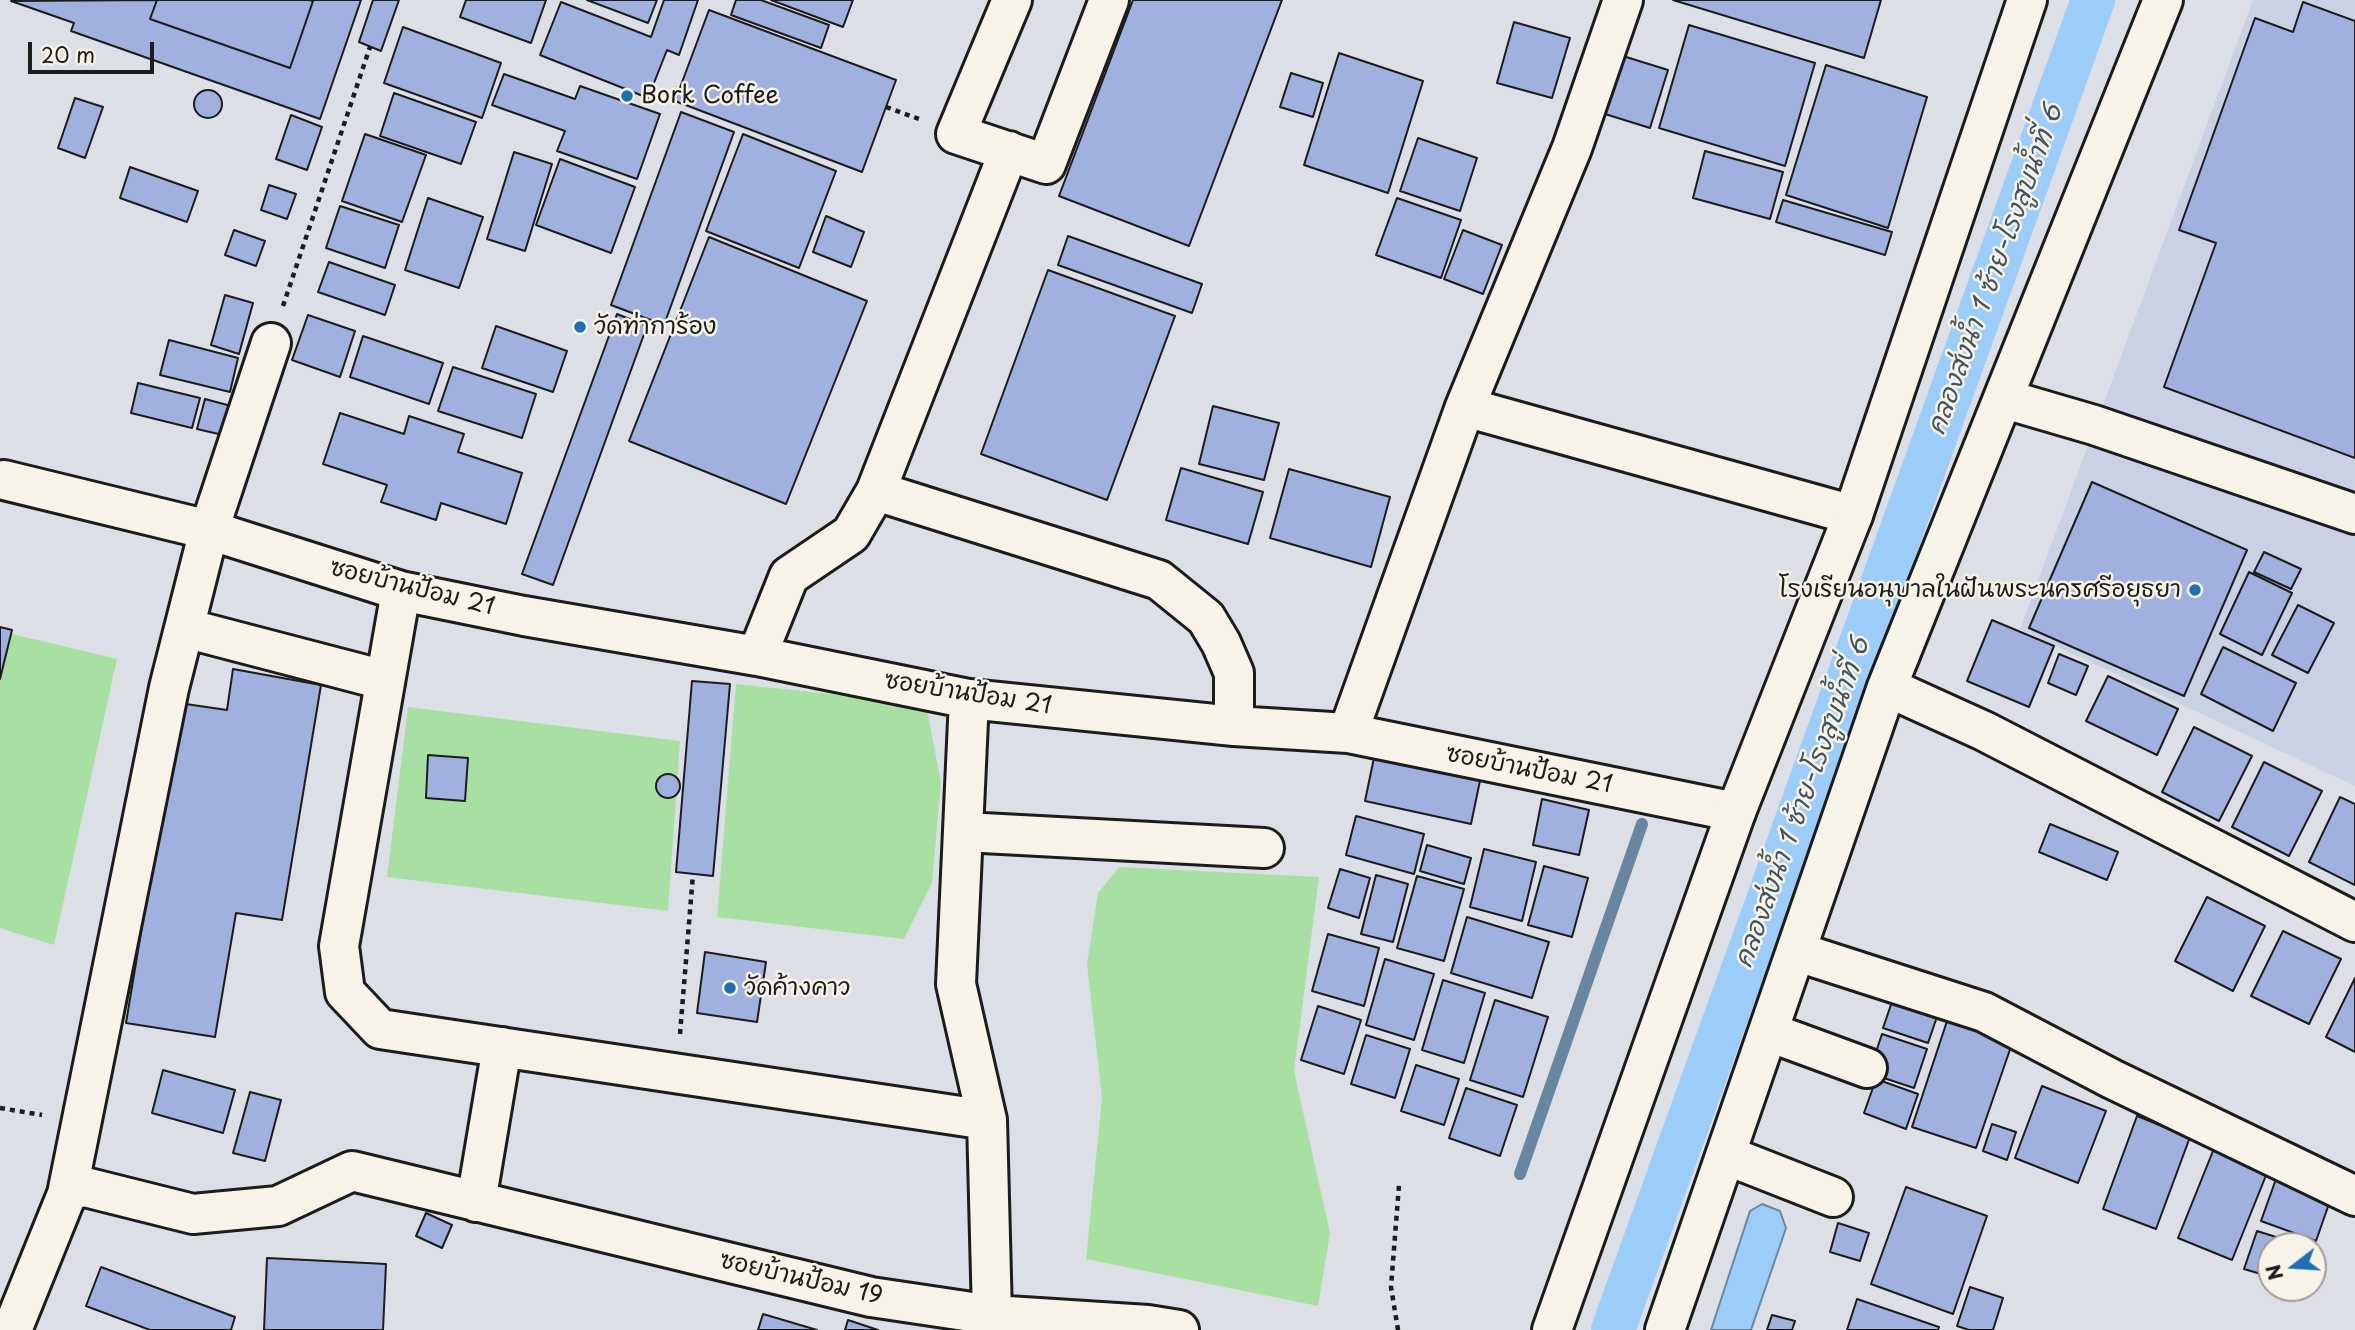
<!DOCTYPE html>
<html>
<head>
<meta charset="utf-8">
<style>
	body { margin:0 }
	#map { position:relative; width:2355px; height:1330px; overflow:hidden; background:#dddfe6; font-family:"Playpen Sans",sans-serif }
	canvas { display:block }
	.north { position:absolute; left:2257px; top:1232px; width:70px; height:70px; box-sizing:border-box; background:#f7f3e8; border:2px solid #9f9d96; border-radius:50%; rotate:253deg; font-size:19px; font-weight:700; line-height:28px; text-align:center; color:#1c1c1c }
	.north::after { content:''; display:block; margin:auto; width:24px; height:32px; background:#1f6fb2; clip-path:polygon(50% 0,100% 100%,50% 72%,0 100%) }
	.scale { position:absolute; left:28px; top:42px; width:126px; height:32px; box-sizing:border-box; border:4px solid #1c1c1c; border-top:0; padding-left:9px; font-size:21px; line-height:24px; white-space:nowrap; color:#1c1c1c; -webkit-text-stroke:5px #f7f3e8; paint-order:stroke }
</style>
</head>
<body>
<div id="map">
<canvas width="2355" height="1330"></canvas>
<div class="north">N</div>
<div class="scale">20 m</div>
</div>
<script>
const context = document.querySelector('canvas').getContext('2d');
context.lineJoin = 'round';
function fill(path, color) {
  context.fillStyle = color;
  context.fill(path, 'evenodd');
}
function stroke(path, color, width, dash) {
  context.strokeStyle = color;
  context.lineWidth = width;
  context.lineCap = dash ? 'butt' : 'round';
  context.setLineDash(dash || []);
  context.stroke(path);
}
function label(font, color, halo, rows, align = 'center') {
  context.font = font + ' "Playpen Sans","Playpen Sans Thai",sans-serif';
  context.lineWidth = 5;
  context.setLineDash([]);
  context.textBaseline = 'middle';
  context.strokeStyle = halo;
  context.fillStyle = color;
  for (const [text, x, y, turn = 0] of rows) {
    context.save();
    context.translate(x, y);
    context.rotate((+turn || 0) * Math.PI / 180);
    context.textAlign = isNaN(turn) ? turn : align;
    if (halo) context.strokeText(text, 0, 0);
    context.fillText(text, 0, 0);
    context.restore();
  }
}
fill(new Path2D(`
	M2253 0H2355V786L2020 629Z`), '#cbd1e4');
fill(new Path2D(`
	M0 631 117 659 54 945 0 928Z
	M736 684 926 704 941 783 932 883 904 939 717 917Z
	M408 707 680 741 668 911 387 877Z
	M1119 867 1319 877 1294 1071 1330 1233 1318 1306 1086 1259 1102 1098 1087 964 1098 893Z`), '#a8e0a4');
const water = new Path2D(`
	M1762 1204 1780 1211 1786 1228 1751 1330H1711L1750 1211Z`);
fill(water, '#9ccdf8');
stroke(water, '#6986a0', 2);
stroke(new Path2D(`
	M1520 1174 1642 824`), '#6986a0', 12);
stroke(new Path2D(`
	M1613 1330 2093 0`), '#9ccdf8', 44);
const building = new Path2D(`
	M157 0 150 19 290 68 313 1 309 0H361L320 119 71 31 74 23 11 1Z
	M157 0H309L313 1 290 68 150 19Z
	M373 0H399L381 51 359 42Z
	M466 0H546L531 43 460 17Z
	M587 0H657L648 23Z
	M664 0H698L679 55 667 50 648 98 540 55 561 2 651 37Z
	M736 0H761L829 25 821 48 731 15Z
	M771 0H853L843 27Z
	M1133 0H1282L1189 246 1059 196Z
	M1673 0H1881L1864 58Z
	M2303 2 2355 21V458L2164 387 2216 243 2179 230 2255 18 2293 32Z
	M709 10 896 80 862 172 675 101Z
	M1514 22 1570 38 1552 98 1497 83Z
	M1689 25 1815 63 1785 166 1659 128Z
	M403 27 501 63 482 118 384 83Z
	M1339 53 1423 81 1388 193 1304 165Z
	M1623 56 1668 70 1650 128 1605 114Z
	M1826 65 1927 97 1888 228 1786 195Z
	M1291 73 1323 83 1313 117 1280 107Z
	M504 74 575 99 580 86 660 114 637 179 557 151 565 131 492 105Z
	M194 104a14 14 0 1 1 28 0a14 14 0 1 1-28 0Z
	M394 93 476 122 461 164 380 136Z
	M75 98 103 107 85 158 58 148Z
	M681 112 734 132 664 325 611 305Z
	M291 115 322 127 307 170 276 159Z
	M365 134 426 155 402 222 342 201Z
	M743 134 836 171 799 268 706 231Z
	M1418 138 1477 158 1460 211 1400 191Z
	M1705 151 1783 172 1770 219 1693 198Z
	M514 152 552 164 525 251 487 239Z
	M560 159 635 187 611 253 536 225Z
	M130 167 198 191 187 222 120 198Z
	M269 185 296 194 287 219 261 210Z
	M428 198 483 217 459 288 405 270Z
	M1397 198 1461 220 1441 278 1376 255Z
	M1783 200 1892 232 1885 255 1776 222Z
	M340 206 399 225 385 268 326 248Z
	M826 216 864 232 851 267 813 252Z
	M234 230 265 241 256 266 225 255Z
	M1463 230 1502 245 1483 294 1444 279Z
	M1068 236 1202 284 1192 313 1058 265Z
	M709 237 867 301 786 504 629 441Z
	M329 262 395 285 385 315 318 292Z
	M1048 270 1175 316 1107 500 981 454Z
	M225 295 253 303 239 354 211 345Z
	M617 314 647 326 553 585 522 574Z
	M308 315 355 331 340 377 292 360Z
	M496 326 567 351 553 392 482 368Z
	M363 336 443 363 429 404 350 377Z
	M169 340 238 358 230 392 160 375Z
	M453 367 536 394 522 438 438 411Z
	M138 383 200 398 192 428 131 413Z
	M205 399 231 406 223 435 197 429Z
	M1213 406 1279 423 1264 480 1199 464Z
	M340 413 404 434 409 416 464 434 458 452 522 473 506 524 441 503 436 520 381 502 387 485 323 464Z
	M1181 468 1263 492 1248 544 1166 520Z
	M1289 469 1390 497 1371 567 1270 538Z
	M2092 482 2247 550 2184 696 2029 628Z
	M2264 552 2301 569 2291 589 2254 572Z
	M2249 572 2292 593 2262 655 2220 634Z
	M2298 605 2334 623 2308 673 2272 655Z
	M1992 620 2054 646 2029 707 1967 681Z
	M0 627 12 630 0 679Z
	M2223 647 2296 683 2273 731 2201 694Z
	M2059 654 2088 666 2076 695 2048 683Z
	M233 669 321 685 282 920 236 913 215 1037 126 1023 179 703 227 710Z
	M2108 676 2178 709 2157 755 2086 721Z
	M692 681 730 684 713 876 676 872Z
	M2194 727 2252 756 2219 821 2162 792Z
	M1376 748 1482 771 1471 824 1365 801Z
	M428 755 468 758 465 801 426 798Z
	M2264 762 2322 791 2289 856 2232 827Z
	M656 786a12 12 0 1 1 24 0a12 12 0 1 1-24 0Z
	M2340 797 2355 804V885L2309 862Z
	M1542 799 1589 810 1579 855 1533 845Z
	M1356 816 1424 834 1414 874 1346 855Z
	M2050 824 2118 852 2107 880 2039 852Z
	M1427 845 1471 858 1464 884 1420 871Z
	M1484 849 1536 862 1522 921 1470 907Z
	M1544 866 1588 878 1572 937 1528 925Z
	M1340 869 1370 878 1359 918 1328 908Z
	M1376 875 1408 884 1393 942 1361 934Z
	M1417 876 1464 889 1444 961 1397 948Z
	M2207 897 2265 926 2233 991 2175 961Z
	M1467 917 1549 942 1532 998 1451 973Z
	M2283 931 2341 959 2309 1024 2251 996Z
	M1328 934 1379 948 1364 1006 1312 991Z
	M705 952 766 962 757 1022 697 1013Z
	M1385 959 1434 974 1414 1040 1366 1025Z
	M2355 978V1052L2326 1037Z
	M1443 980 1485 993 1464 1063 1422 1050Z
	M1895 993 1940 1008 1928 1043 1883 1028Z
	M1495 1000 1548 1017 1523 1097 1470 1080Z
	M1318 1006 1361 1020 1344 1074 1301 1060Z
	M1950 1012 2015 1035 1976 1148 1912 1127Z
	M1882 1034 1927 1049 1914 1088 1869 1073Z
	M1366 1035 1410 1049 1395 1098 1351 1084Z
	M1416 1065 1459 1079 1444 1125 1401 1111Z
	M163 1070 235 1090 223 1133 152 1113Z
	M1876 1079 1918 1094 1906 1129 1864 1113Z
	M2042 1086 2106 1111 2078 1183 2015 1158Z
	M1466 1088 1517 1105 1500 1156 1449 1138Z
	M250 1092 281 1100 265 1161 233 1153Z
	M2137 1116 2190 1137 2156 1229 2103 1209Z
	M1992 1124 2016 1132 2007 1160 1983 1151Z
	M2215 1146 2269 1168 2232 1260 2178 1238Z
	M2276 1179 2331 1198 2316 1241 2261 1221Z
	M1906 1187 1987 1216 1953 1314 1871 1284Z
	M426 1213 452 1225 442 1248 416 1236Z
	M1838 1223 1869 1233 1860 1261 1830 1252Z
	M2257 1231 2305 1246H2271V1277L2244 1269Z
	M267 1258 386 1264 383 1330H264Z
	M101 1267 235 1317 231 1330H150L86 1306Z
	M1970 1287 2003 1298 1993 1330H1969L1957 1326Z
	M1857 1299 1939 1327 1938 1330H1847Z
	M763 1314 817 1330H758Z
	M1772 1315 1795 1321 1792 1330H1767Z
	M848 1320 878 1330H845Z`);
fill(building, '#a0b1e0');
stroke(building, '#1c1c1c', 2);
const minor = new Path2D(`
	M1012 0 956 134 1046 164 1109 0
	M2005 399 2094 425 2355 514
	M1465 407 1853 515
	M4 480 209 530 401 591 524 616 757 656 969 699 1234 726 1348 733 1736 812
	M876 491 1159 580 1206 618 1221 643 1234 673V726
	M401 591 339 946 345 992 380 1029 987 1120
	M185 628 384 680
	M757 656 789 576 851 534 876 491 1009 151
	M1887 687 1984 731 2355 922
	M969 699 956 984 987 1120 992 1315
	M1348 733 1465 407 1572 148 1623 0
	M964 832 1264 848
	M1798 952 1984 1012 2112 1079 2355 1196
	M1769 1032 1867 1068
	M1726 1155 1833 1197
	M67 1194 81 1186 193 1214 278 1206 352 1171 871 1297 992 1315 1148 1325 1179 1330
	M476 1202 502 1047
	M12 1330 67 1194 169 688 209 530 271 343
	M1665 1330 1887 687 2163 0`);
const major = new Path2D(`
	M1552 1330 1736 812 1853 515 2027 0`);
stroke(minor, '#1c1c1c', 44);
stroke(major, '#1c1c1c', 44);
stroke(new Path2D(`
	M886 107 919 119
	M283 306 370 47
	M680 1034 693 874
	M0 1108 42 1115
	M1398 1330 1391 1287 1399 1185`), '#1c1c1c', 4.5, [5, 5]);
stroke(minor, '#f7f3e8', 38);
stroke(major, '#f7f3e8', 38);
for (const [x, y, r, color] of [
	[627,96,7,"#1f6fb2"],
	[580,327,7,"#1f6fb2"],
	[2195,590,7,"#1f6fb2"],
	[730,988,7,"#1f6fb2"]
]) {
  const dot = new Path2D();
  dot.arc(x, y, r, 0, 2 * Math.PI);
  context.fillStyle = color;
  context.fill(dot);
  stroke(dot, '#f7f3e8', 2.5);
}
label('24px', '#1c1c1c', '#f7f3e8', [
	["Bork Coffee",641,96],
	["วัดท่าการ้อง",594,327],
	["โรงเรียนอนุบาลในฝันพระนครศรีอยุธยา",2181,590,"right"],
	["วัดค้างคาว",744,988]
], 'left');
label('24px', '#1c1c1c', '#f7f3e8', [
	["ซอยบ้านป้อม 21",412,588,14],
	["ซอยบ้านป้อม 21",968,694,9],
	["ซอยบ้านป้อม 21",1529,770,11],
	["ซอยบ้านป้อม 19",801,1279,13]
]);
label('italic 26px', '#42515e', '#f7f3e8', [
	["คลองส่งน้ำ 1 ซ้าย-โรงสูบน้ำที่ 6",1996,270,-70],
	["คลองส่งน้ำ 1 ซ้าย-โรงสูบน้ำที่ 6",1803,803,-70]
]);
</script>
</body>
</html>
